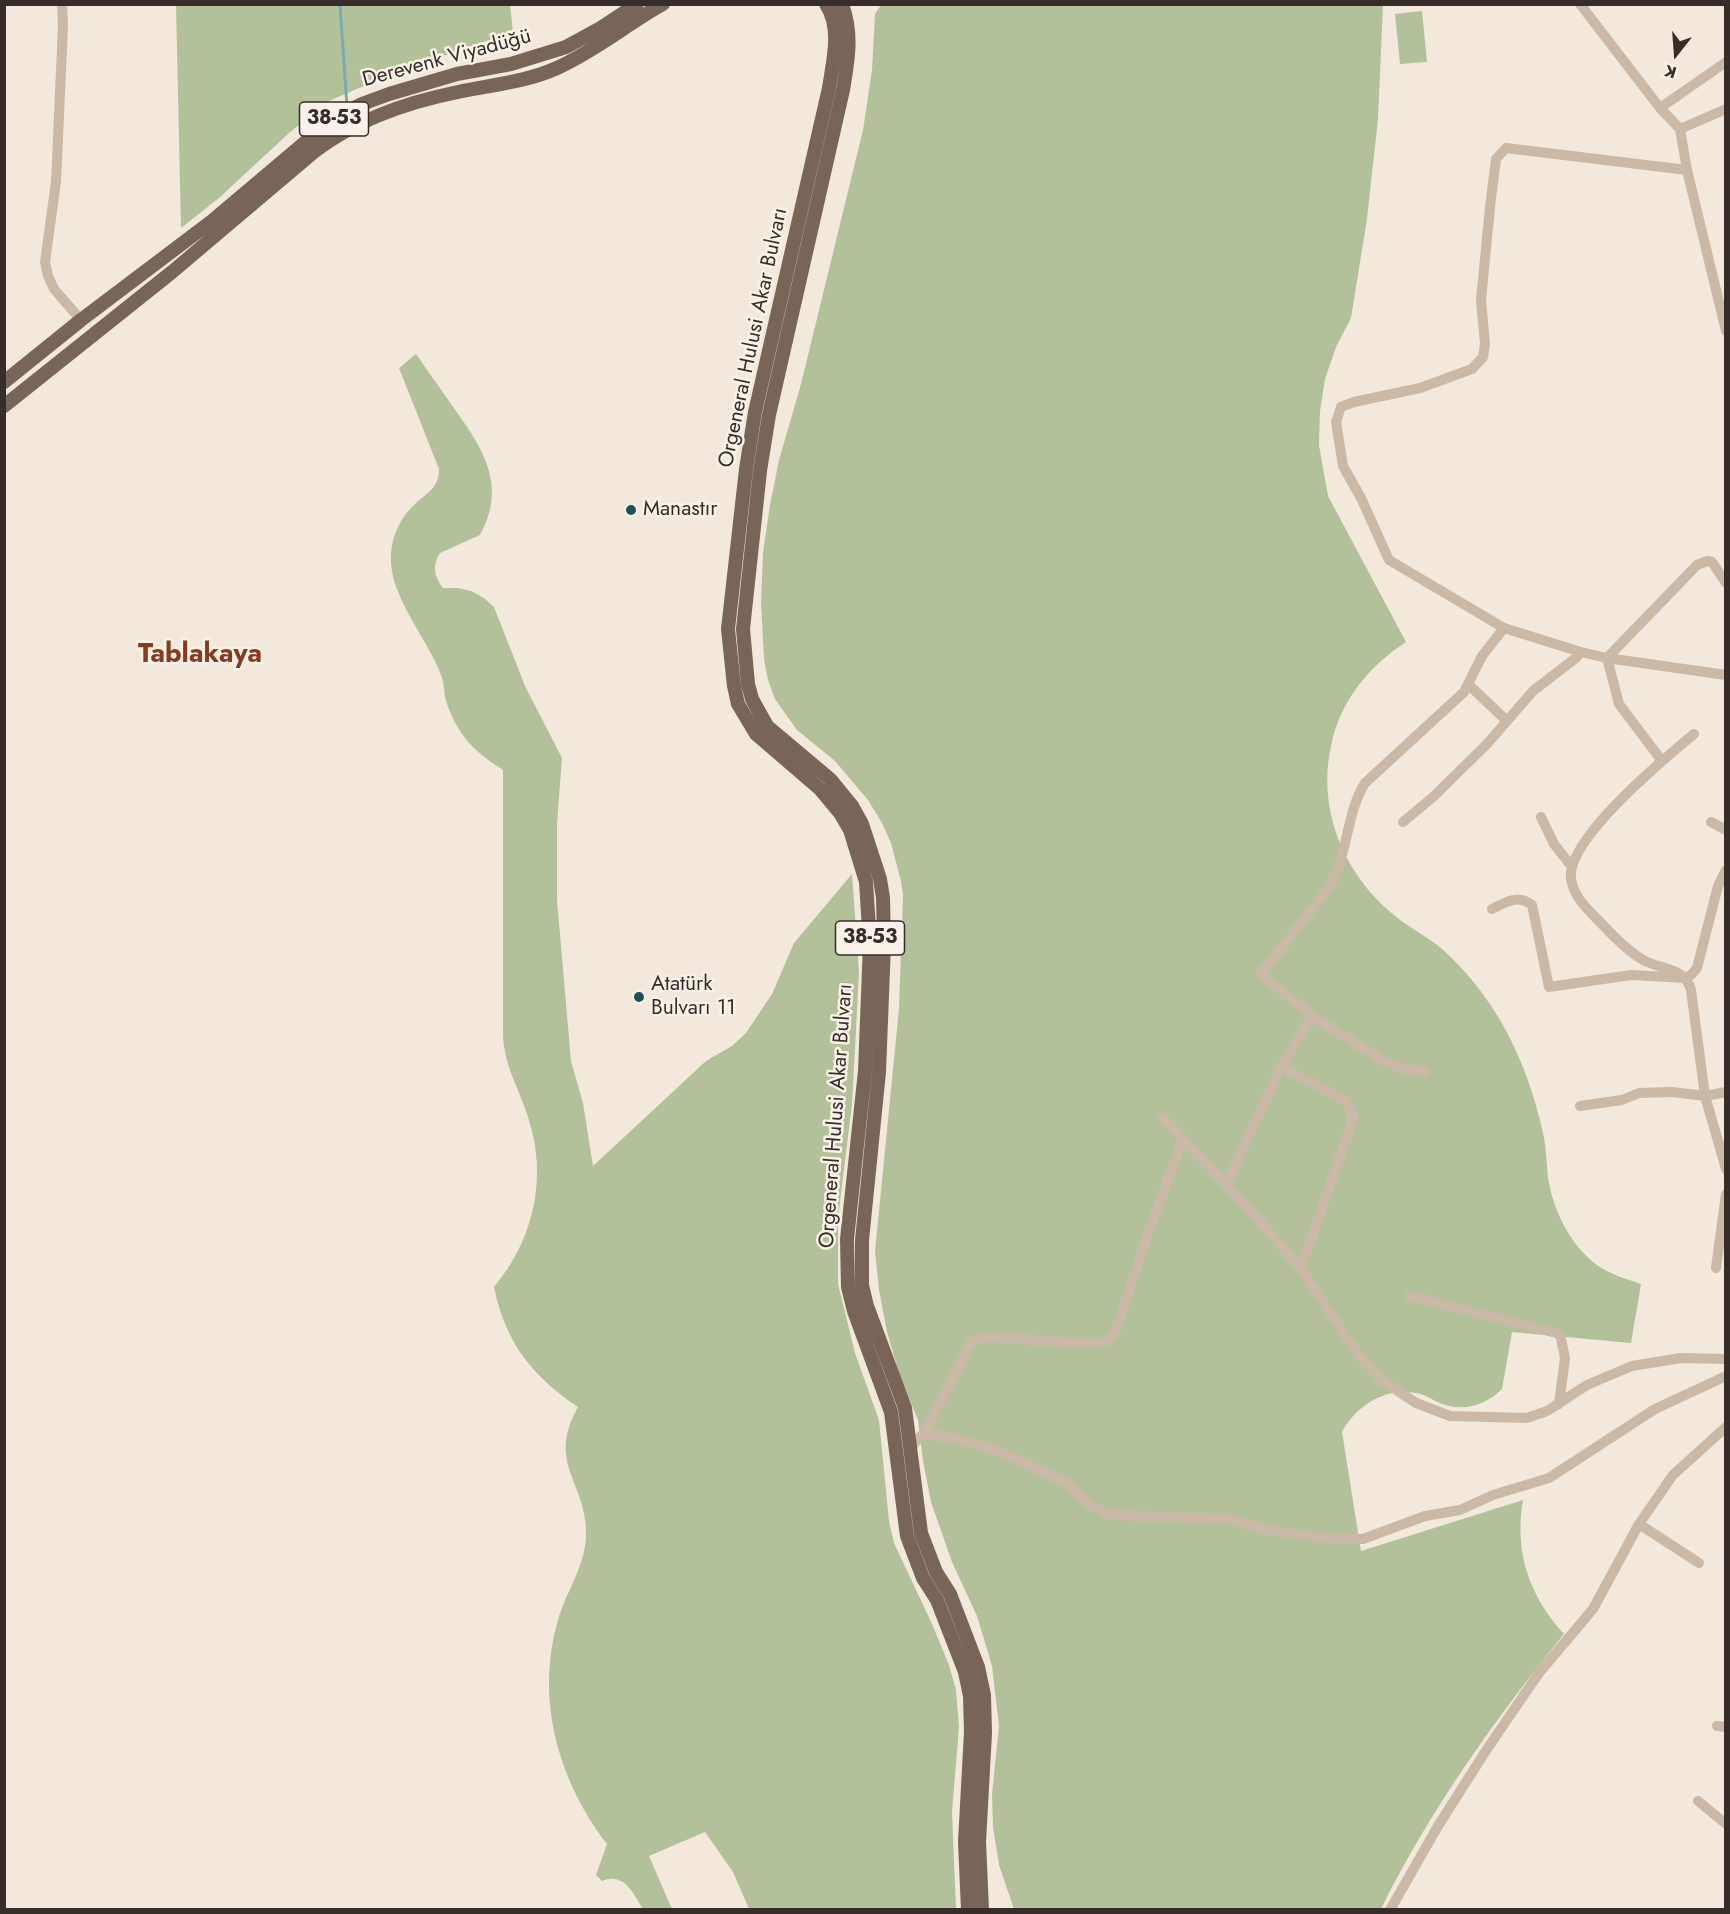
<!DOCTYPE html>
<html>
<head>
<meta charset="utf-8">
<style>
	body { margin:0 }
	#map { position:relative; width:1730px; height:1914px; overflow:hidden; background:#f2e8db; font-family:Jost,sans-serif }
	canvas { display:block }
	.frame { position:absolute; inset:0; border:6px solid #372d28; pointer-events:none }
	.north { position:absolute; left:1646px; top:24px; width:60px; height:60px; -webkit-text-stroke:4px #faf2e8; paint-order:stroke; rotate:197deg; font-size:16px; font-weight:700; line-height:24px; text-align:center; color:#372d28 }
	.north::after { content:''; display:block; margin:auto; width:21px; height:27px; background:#372d28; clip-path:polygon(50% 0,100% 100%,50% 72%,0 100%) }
</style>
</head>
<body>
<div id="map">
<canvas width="1730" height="1914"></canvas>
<div class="frame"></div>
<div class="north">K</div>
</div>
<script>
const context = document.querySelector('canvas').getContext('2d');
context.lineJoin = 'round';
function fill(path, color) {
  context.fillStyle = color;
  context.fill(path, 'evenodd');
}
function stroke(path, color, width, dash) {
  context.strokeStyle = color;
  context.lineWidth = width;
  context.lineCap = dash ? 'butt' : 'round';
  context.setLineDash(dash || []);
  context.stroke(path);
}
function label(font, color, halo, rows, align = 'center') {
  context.font = font + ' Jost,sans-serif';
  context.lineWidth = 5;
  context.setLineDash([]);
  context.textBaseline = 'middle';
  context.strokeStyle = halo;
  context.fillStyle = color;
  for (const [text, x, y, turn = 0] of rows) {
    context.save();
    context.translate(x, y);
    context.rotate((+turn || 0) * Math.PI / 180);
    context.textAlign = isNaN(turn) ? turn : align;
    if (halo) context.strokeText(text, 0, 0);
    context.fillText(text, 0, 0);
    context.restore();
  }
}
fill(new Path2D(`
	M176 5H510L513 32 399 71 329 101 289 133 219 198 181 228Z
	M881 5H1383L1378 119 1367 219 1351 318 1336 347 1325 379 1320 411 1319 445 1328 496 1406 642C1369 666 1340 701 1331 746 1317 810 1344 874 1394 915 1409 928 1427 936 1442 949 1467 971 1488 998 1504 1027 1522 1059 1535 1097 1543 1133 1547 1150 1546 1166 1549 1183 1555 1217 1578 1259 1611 1273 1621 1278 1631 1280 1641 1284L1631 1343 1512 1332 1502 1389C1486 1405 1464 1412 1442 1404 1434 1401 1428 1396 1420 1394 1388 1386 1358 1403 1342 1432L1361 1551 1523 1500C1514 1551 1529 1596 1564 1634 1495 1719 1430 1810 1381 1909H1014L999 1865 993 1827 992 1794 999 1726 992 1666 977 1616 952 1562 931 1502 923 1461 918 1420 900 1376 887 1332 879 1290 875 1251 899 1009 903 895 901 881 891 843 882 823 868 800 835 761 797 730 775 699 768 680 764 659 761 603 763 553 770 505 779 460 801 384 863 130 872 70 875 14Z
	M1422 11 1427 62 1400 64 1395 14Z
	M416 354C429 373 443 392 456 411 484 450 507 487 480 535L440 553C432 565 434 577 443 588H458L471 591 484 598 494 607 525 686 562 758 557 824V900L571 1061 583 1103 593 1166 706 1061 732 1046 746 1033 772 994 794 943 852 874 859 973 852 1104 838 1218V1284L855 1353 879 1420 889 1521 894 1543 932 1624 949 1665 956 1690 959 1727 952 1812 956 1909H749L733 1872 705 1832 649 1856 672 1909H643C633 1893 624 1872 602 1881L596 1875 607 1844C558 1780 535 1699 558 1620 566 1592 584 1568 586 1538 589 1483 545 1465 578 1407 532 1376 505 1342 494 1287 534 1239 548 1177 528 1117 519 1088 506 1070 503 1038V770C486 759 471 748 460 731 453 720 448 709 445 697 444 690 444 682 441 675 426 634 383 591 392 545 395 530 403 515 414 505 426 493 439 489 439 469L399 368Z`), '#b3c19b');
stroke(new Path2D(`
	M340 4 347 107`), '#7aabb0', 3);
stroke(new Path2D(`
	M62 4 63 26 56 182 45 262 48 276 54 289 81 320
	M1580 4 1660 108 1680 129 1687 170
	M1660 108 1726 62
	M1680 129 1726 109
	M1504 628 1581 652
	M1469 685 1507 721
	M1694 734C1664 759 1566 839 1571 879 1574 898 1589 911 1602 924 1614 937 1628 951 1643 960 1661 970 1685 967 1691 990L1705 1096 1726 1169
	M1662 761 1619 704 1607 658 1697 565 1707 561 1712 562 1726 583
	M1541 817 1554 844 1572 867
	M1403 822 1433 797 1487 744 1533 691 1577 657 1581 652 1607 658 1726 675
	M1711 822 1726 830
	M1492 909C1506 902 1517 894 1532 905L1549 987 1631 975 1686 978 1691 975 1697 968 1718 886 1726 870
	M1281 1067 1345 1100C1351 1107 1353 1113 1352 1122L1306 1254 1299 1266
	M1425 1071 1404 1069 1385 1062 1312 1016 1261 974 1327 890C1349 856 1345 815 1365 783L1464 692 1482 656 1504 628 1389 560 1361 498 1343 466 1336 422 1341 407 1354 402 1420 388 1472 369 1483 357 1485 344 1481 300 1490 207 1496 159 1506 148 1687 170 1726 331
	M1580 1106 1622 1100 1639 1093 1672 1092 1705 1096 1726 1092
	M1163 1118 1226 1184 1299 1266 1356 1352 1383 1381 1416 1403 1450 1416 1527 1418 1547 1411 1587 1385 1632 1366 1681 1358 1726 1359
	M1226 1184 1281 1067 1312 1016
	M1716 1268 1726 1194
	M1410 1296 1560 1334 1565 1358 1559 1404
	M924 1433 961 1440 999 1451 1069 1484 1088 1503 1107 1515 1231 1519 1265 1530 1325 1538 1363 1539 1425 1516 1460 1510 1493 1495 1549 1478 1655 1409 1726 1376
	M911 1447 924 1433 968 1348 971 1343 982 1337 1097 1344 1110 1339 1115 1333 1147 1236 1183 1139
	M1639 1524 1699 1563
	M1717 1726 1726 1727
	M1698 1801 1726 1824
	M1390 1910 1438 1826 1487 1749 1539 1673 1593 1609 1639 1524 1673 1475 1726 1427`), '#cbb9a7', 10);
stroke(new Path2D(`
	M826 4C842 28 833 61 829 88L755 412 746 469 728 629 734 686 738 704 756 734 820 789 840 813 850 830 866 882 870 944 865 1071 847 1239 848 1287 854 1311 891 1412 907 1536 923 1578 937 1600 965 1672 970 1696 971 1732 965 1842 968 1910
	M842 4C853 35 848 59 843 90L769 415 760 471 743 629 748 684 752 699 767 726 830 779 852 806 862 824 880 879 883 898 884 944 879 1072 862 1240V1285L867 1306 905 1408 921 1533 936 1572 950 1594 978 1667 984 1695 985 1733 979 1842 982 1910
	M4 382 81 320 212 221 309 139 337 117 362 104 389 94 457 74 511 64 566 47 599 29 637 4
	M4 406 172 272 315 151C356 120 408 102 458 92 491 85 526 82 557 68 595 51 627 24 663 4`), '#796558', 14);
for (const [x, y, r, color] of [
	[631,510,6,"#1c5259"],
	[639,997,6,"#1c5259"]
]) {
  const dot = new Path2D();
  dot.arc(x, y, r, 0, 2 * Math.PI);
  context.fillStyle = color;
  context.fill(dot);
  stroke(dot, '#faf2e8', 2);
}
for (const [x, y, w] of [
	[334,119,69],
	[870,938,69]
]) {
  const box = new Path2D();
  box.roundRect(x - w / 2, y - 17, w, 34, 4.5);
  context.fillStyle = '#faf2e8';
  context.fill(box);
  stroke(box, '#372d28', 1.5);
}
label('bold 20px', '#372d28', null, [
	["38-53",334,119],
	["38-53",870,938]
]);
label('21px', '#372d28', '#faf2e8', [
	["Derevenk Viyadüğü",447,59,-15],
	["Orgeneral Hulusi Akar Bulvarı",754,338,-78],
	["Orgeneral Hulusi Akar Bulvarı",837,1116,-86]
]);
label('21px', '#372d28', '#faf2e8', [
	["Manastır",643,510],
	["Atatürk",651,985],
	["Bulvarı 11",651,1009]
], 'left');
label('bold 27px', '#873c1f', '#faf2e8', [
	["Tablakaya",200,655]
]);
</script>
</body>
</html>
